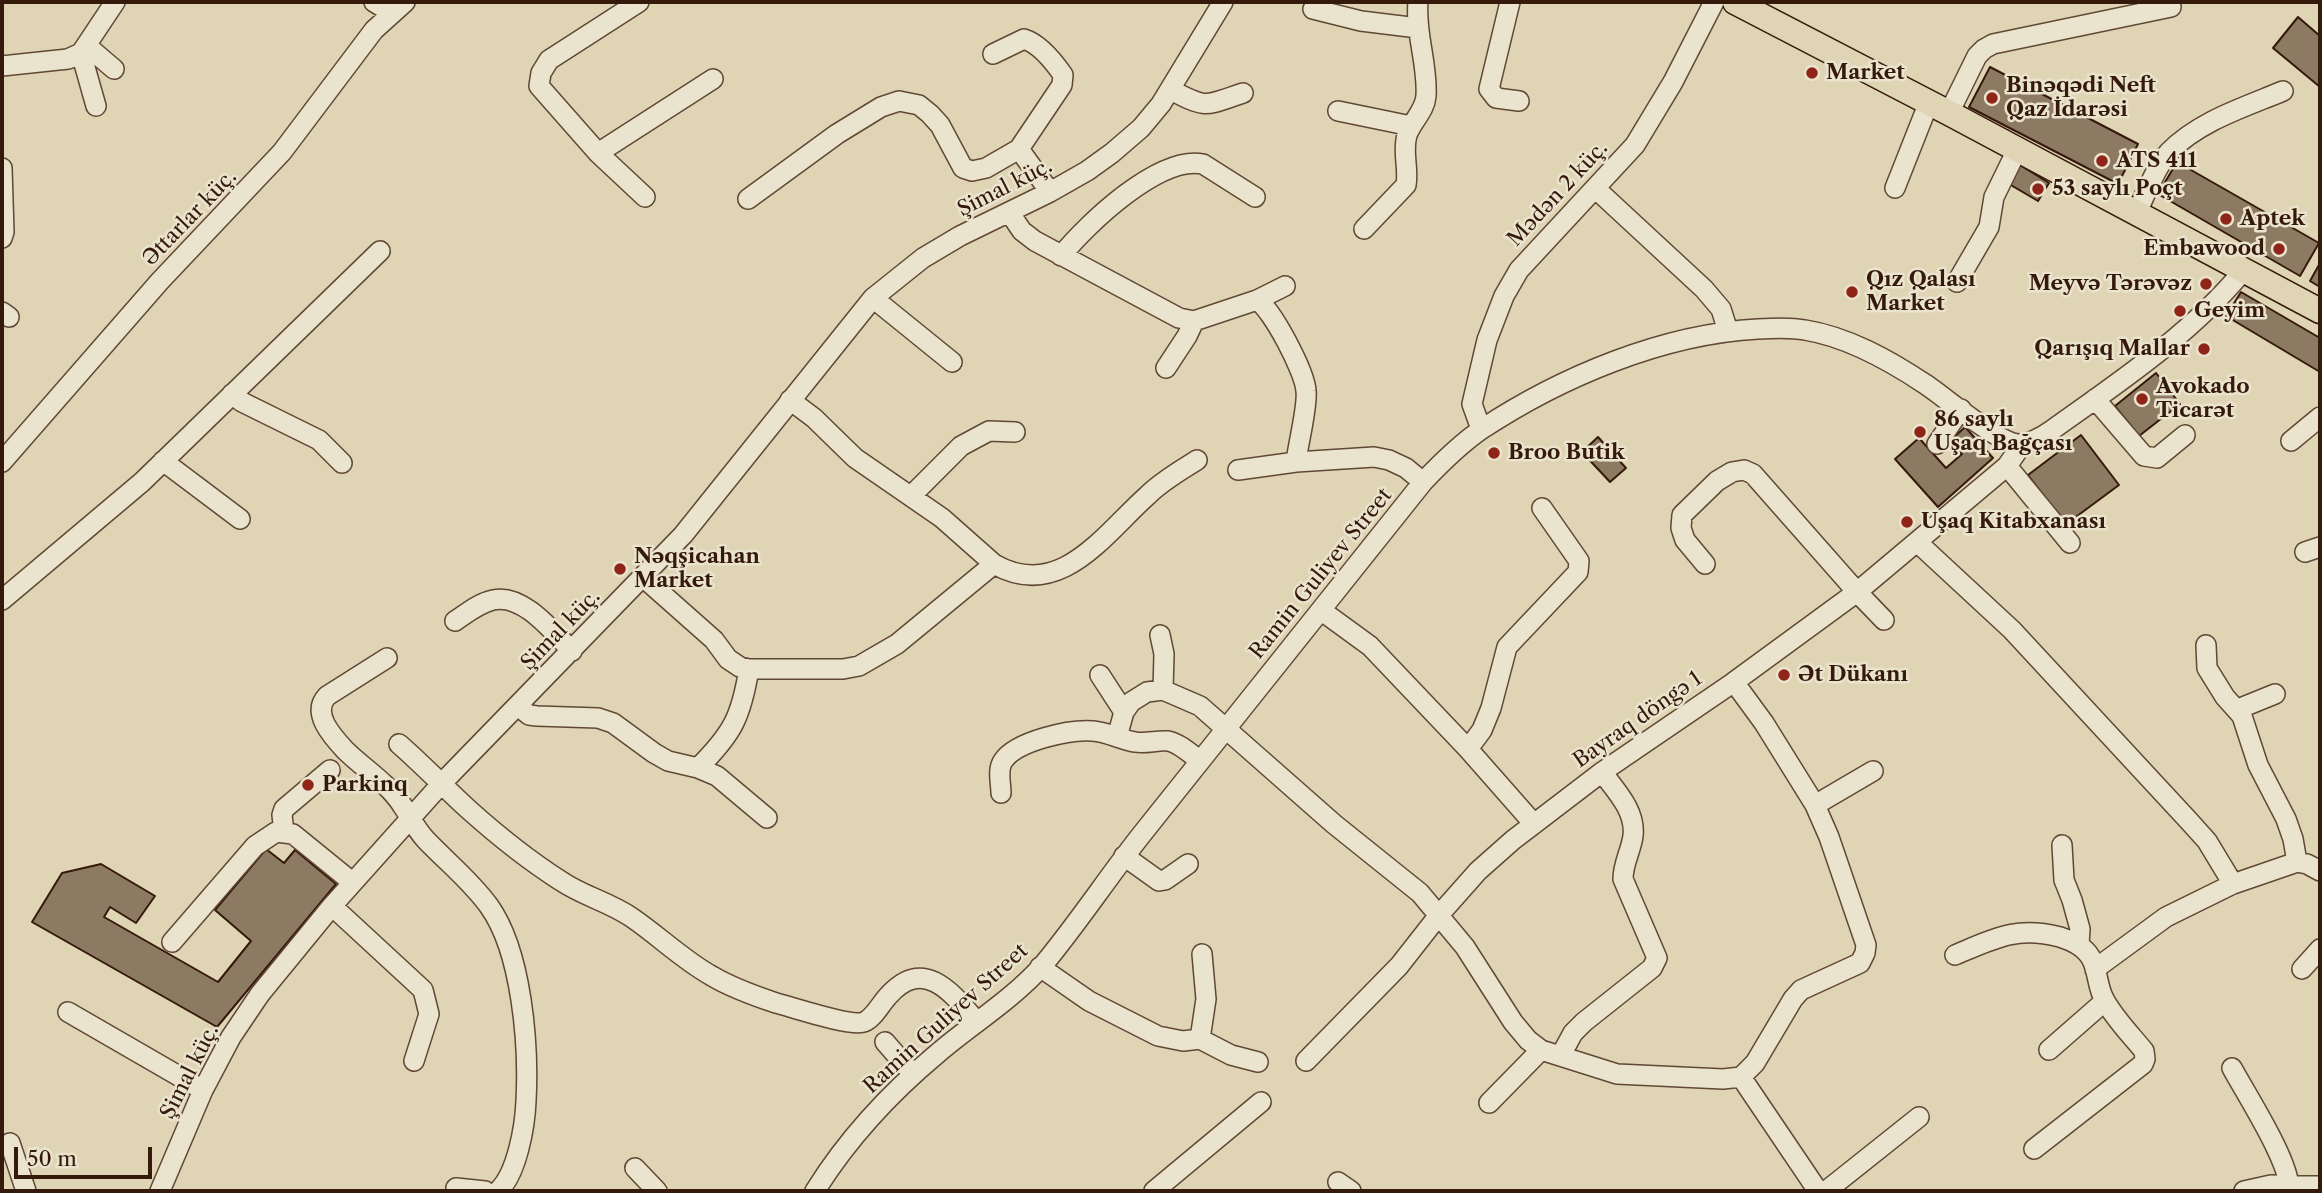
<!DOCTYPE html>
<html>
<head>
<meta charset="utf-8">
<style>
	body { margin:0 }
	#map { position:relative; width:2322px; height:1193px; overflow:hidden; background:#dfd4b3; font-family:"Libre Caslon Text",serif }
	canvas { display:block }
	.frame { position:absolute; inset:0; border:4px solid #35190b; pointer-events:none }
	.scale { position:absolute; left:14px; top:1147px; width:138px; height:32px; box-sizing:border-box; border:4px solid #35190b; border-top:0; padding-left:9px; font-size:21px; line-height:24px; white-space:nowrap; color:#35190b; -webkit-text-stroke:5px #eae3ce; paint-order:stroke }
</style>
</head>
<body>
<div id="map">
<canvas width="2322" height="1193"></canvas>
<div class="frame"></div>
<div class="scale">50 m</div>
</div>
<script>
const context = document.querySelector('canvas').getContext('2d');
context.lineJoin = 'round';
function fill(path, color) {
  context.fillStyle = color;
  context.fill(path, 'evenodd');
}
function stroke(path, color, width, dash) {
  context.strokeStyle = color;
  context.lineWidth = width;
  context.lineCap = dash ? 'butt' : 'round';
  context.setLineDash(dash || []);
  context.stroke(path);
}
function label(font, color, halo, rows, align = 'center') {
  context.font = font + ' "Libre Caslon Text",serif';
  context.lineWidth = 5;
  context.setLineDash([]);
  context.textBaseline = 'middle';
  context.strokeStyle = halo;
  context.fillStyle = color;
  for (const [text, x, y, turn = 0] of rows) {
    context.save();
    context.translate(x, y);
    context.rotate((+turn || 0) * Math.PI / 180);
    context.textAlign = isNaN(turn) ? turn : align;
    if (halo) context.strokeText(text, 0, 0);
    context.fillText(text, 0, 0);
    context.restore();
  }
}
const building = new Path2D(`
	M2298 17 2320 36V87L2273 48Z
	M1990 67 2138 144 2118 184 1969 107Z
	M2177 162 2319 243 2300 276 2158 194Z
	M2020 165 2049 183 2038 201 2009 184Z
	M2320 263V287L2310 281Z
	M2241 292 2320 338V372L2226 316Z
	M2156 373 2180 404 2139 436 2115 406Z
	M1965 427 1993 458 1938 507 1895 459 1919 438 1946 468 1962 454 1950 441Z
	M2081 435 2119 485 2065 525 2028 475Z
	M1598 437 1626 468 1610 482 1582 452Z
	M266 849 284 863 295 850 336 884 217 1027 32 922 62 873 101 864 155 896 136 923 110 907 104 917 218 982 251 941 215 910Z`);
fill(building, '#8d7a62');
stroke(building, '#35190b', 2);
const minor = new Path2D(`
	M374 2 392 13
	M639 2 549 60 541 73 539 86 598 153 645 197
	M1510 2 1489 89 1496 98 1519 101
	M1313 9 1361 21 1418 28
	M87 46 114 69
	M81 53 96 106
	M2 66 68 59 81 53 115 2
	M1171 90C1207 109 1204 106 1243 93
	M1338 111 1411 126
	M1949 113 1977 56 1984 49 1993 44 2171 7
	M1019 149 1050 192
	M598 153 713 79
	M2 168 4 232 2 238
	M1895 188 1929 102
	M1596 189 1704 289 1721 309 1728 331
	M748 199 837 134 881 107 899 101 919 105 930 114 940 125 963 168 972 171 986 168 1019 149 1062 85 1063 75C1054 62 1040 44 1024 39L993 54
	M1009 212 1022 231 1035 241 1179 318 1194 321 1257 300C1272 309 1305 372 1306 391 1308 406 1298 444 1296 462
	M2136 214C2145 196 2156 166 2169 152 2199 121 2245 107 2283 91
	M1364 229 1406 185C1409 168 1402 152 1407 135 1412 121 1425 111 1426 96 1428 64 1415 33 1418 2
	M1061 256C1087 224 1159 155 1203 164L1255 197
	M1957 282 1989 227 1994 197 2017 150
	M873 298 952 362
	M1257 300 1285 286
	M2 312 9 317
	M1166 368 1187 336 1194 321
	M232 394 242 402 319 440 342 463
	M2095 399 2144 456 2157 458 2185 435
	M790 400 814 418 855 458 942 518 994 564C1060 602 1104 534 1148 495 1162 481 1180 471 1197 460
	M1481 429 1472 404 1487 340 1504 296 1519 270 1635 145 1673 82 1714 2
	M2291 441 2320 417
	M1937 444 1961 409
	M163 461 240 519
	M2 462 160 281 282 152 374 30 405 2
	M2007 466 2070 543
	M1238 470 1296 462 1374 457 1389 460 1406 468 1423 482
	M911 496 961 446 989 431 1015 432
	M1917 542 2012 630 2189 821 2207 841 2233 884
	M2305 552 2320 547
	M1705 564 1685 540 1681 528 1682 515 1717 481 1732 472 1744 470 1753 474 1857 592 1884 620
	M644 578 714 640 728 659 740 667 749 669H843L859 666 897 644 994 564
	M2 600 142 482 380 251
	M1322 611 1370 646 1468 749 1534 824
	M455 621C467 613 479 603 493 600 523 593 553 632 572 651
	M1160 635 1164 654 1163 690
	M2206 645 2207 668 2225 697 2242 716 2258 765 2286 819 2293 839 2297 862
	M387 658 327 696C311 713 332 736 345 750 363 768 388 783 402 805 411 818 415 828 426 840 447 862 471 881 489 906 522 952 529 1045 526 1101 525 1126 517 1174 498 1191
	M1100 675 1124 712
	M1734 682 1764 723 1815 805 1829 837 1866 945 1865 953 1860 963 1801 990 1793 999 1755 1063 1741 1077
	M518 706 529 715 537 716 598 718 613 723 654 753 668 761 698 768 717 776 767 818
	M2238 709 2275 694
	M1117 737 1124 712 1131 702 1147 692 1163 690 1200 706 1334 824 1420 893 1465 947 1513 1022 1528 1040 1541 1050 1617 1074 1723 1079 1741 1077 1818 1191
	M399 744C423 765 445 788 468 809 497 835 528 860 561 881 583 896 609 902 631 917 659 936 683 960 712 976 732 988 755 996 776 1003 792 1007 851 1027 864 1022 874 1018 881 1003 889 995 925 956 953 994 977 1022
	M1468 749 1482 730 1491 708 1507 647 1578 572 1579 561 1542 508
	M698 768C733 733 741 717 749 669
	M1001 793C1001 783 997 770 1003 761 1016 741 1070 729 1093 731 1108 732 1121 740 1135 742 1146 744 1157 740 1168 741 1179 743 1191 754 1200 761
	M1815 805 1873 771
	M284 832 282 815 284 809 330 770
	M2062 845 2064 880 2072 900 2080 929 2079 945
	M1124 856 1159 881 1165 880 1188 864
	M332 906 423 990 429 1014 414 1061
	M172 942 255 846 276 832 293 834 352 882
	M1955 955C1995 938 2016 926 2060 937 2072 941 2084 946 2091 958 2098 970 2097 986 2104 999 2114 1018 2131 1035 2144 1051L2145 1059 2143 1064 2034 1149
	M1040 967 1089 1001 1158 1036 1183 1041 1200 1039 1231 1055 1258 1062
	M2095 969 2166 917 2233 884 2297 862 2307 864 2320 871
	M2302 969 2320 949
	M68 1012 203 1090
	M1200 1039 1206 999 1202 954
	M885 1042 913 1074
	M2049 1050 2105 1001
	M1561 1055 1573 1033 1584 1022 1652 968 1657 958 1623 879C1623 863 1631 851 1633 836 1636 811 1616 791 1602 772
	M1306 1061 1399 966 1439 915 1478 871 1513 840 1602 772 1734 682 1857 592 2007 466 2016 453 2018 444
	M2232 1068C2246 1094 2292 1165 2289 1191
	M1489 1103 1541 1050
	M10 1143 26 1191
	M635 1168 657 1191
	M1338 1182 1351 1191
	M456 1188 485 1191
	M160 1191 203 1090 231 1037 260 994 332 906 442 783 683 535 873 298 923 258 960 236 1050 192 1087 171 1112 153 1141 128 1161 104 1223 2
	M815 1191C848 1138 890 1093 938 1053 972 1024 1013 999 1043 965 1078 923 1108 877 1142 834 1235 716 1330 600 1423 482 1441 463 1460 444 1482 429 1561 377 1663 334 1758 329 1773 328 1790 327 1805 330 1848 337 1889 360 1925 384 1945 397 1998 443 2018 444 2031 444 2042 437 2052 430 2119 382 2190 335 2243 271
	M1154 1191 1261 1102
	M1826 1191 1919 1117
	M2244 1191 2271 1185 2320 1186`);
const major = new Path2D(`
	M1735 2 1949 113 2320 311`);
stroke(minor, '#604835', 22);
stroke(major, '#35190b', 27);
stroke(minor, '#eae3ce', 19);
stroke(major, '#dfd4b3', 24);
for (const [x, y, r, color] of [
	[1812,73,7,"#8f2418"],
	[1992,98,7,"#8f2418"],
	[2102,161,7,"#8f2418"],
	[2038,189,7,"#8f2418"],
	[2226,219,7,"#8f2418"],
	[2279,249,7,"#8f2418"],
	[2206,284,7,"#8f2418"],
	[1852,292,7,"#8f2418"],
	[2180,311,7,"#8f2418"],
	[2204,349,7,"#8f2418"],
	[2142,399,7,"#8f2418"],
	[1920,432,7,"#8f2418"],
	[1494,453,7,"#8f2418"],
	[1907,522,7,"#8f2418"],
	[620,569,7,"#8f2418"],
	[1784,675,7,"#8f2418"],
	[308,785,7,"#8f2418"]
]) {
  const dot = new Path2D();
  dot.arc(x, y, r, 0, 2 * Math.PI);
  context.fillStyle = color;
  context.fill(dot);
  stroke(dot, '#eae3ce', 2.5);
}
label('bold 21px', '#35190b', '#eae3ce', [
	["Market",1826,73],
	["Binəqədi Neft",2006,86],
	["Qaz İdarəsi",2006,110],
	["ATS 411",2116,161],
	["53 saylı Poçt",2052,189],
	["Aptek",2240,219],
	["Embawood",2265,249,"right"],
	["Qız Qalası",1866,280],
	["Market",1866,304],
	["Meyvə Tərəvəz",2192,284,"right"],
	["Geyim",2194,311],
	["Qarışıq Mallar",2190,349,"right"],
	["Avokado",2156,387],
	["Ticarət",2156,411],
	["86 saylı",1934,420],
	["Uşaq Bağçası",1934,444],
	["Broo Butik",1508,453],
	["Uşaq Kitabxanası",1921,522],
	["Nəqşicahan",634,557],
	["Market",634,581],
	["Ət Dükanı",1798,675],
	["Parkinq",322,785]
], 'left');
label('21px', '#35190b', '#eae3ce', [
	["Şimal küç.",1005,188,-27],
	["Mədən 2 küç.",1558,194,-47],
	["Əttarlar küç.",190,218,-46],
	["Ramin Guliyev Street",1321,574,-51],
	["Şimal küç.",561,630,-46],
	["Bayraq döngə 1",1638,720,-35],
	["Ramin Guliyev Street",946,1019,-42],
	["Şimal küç.",190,1072,-63]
]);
</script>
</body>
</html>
